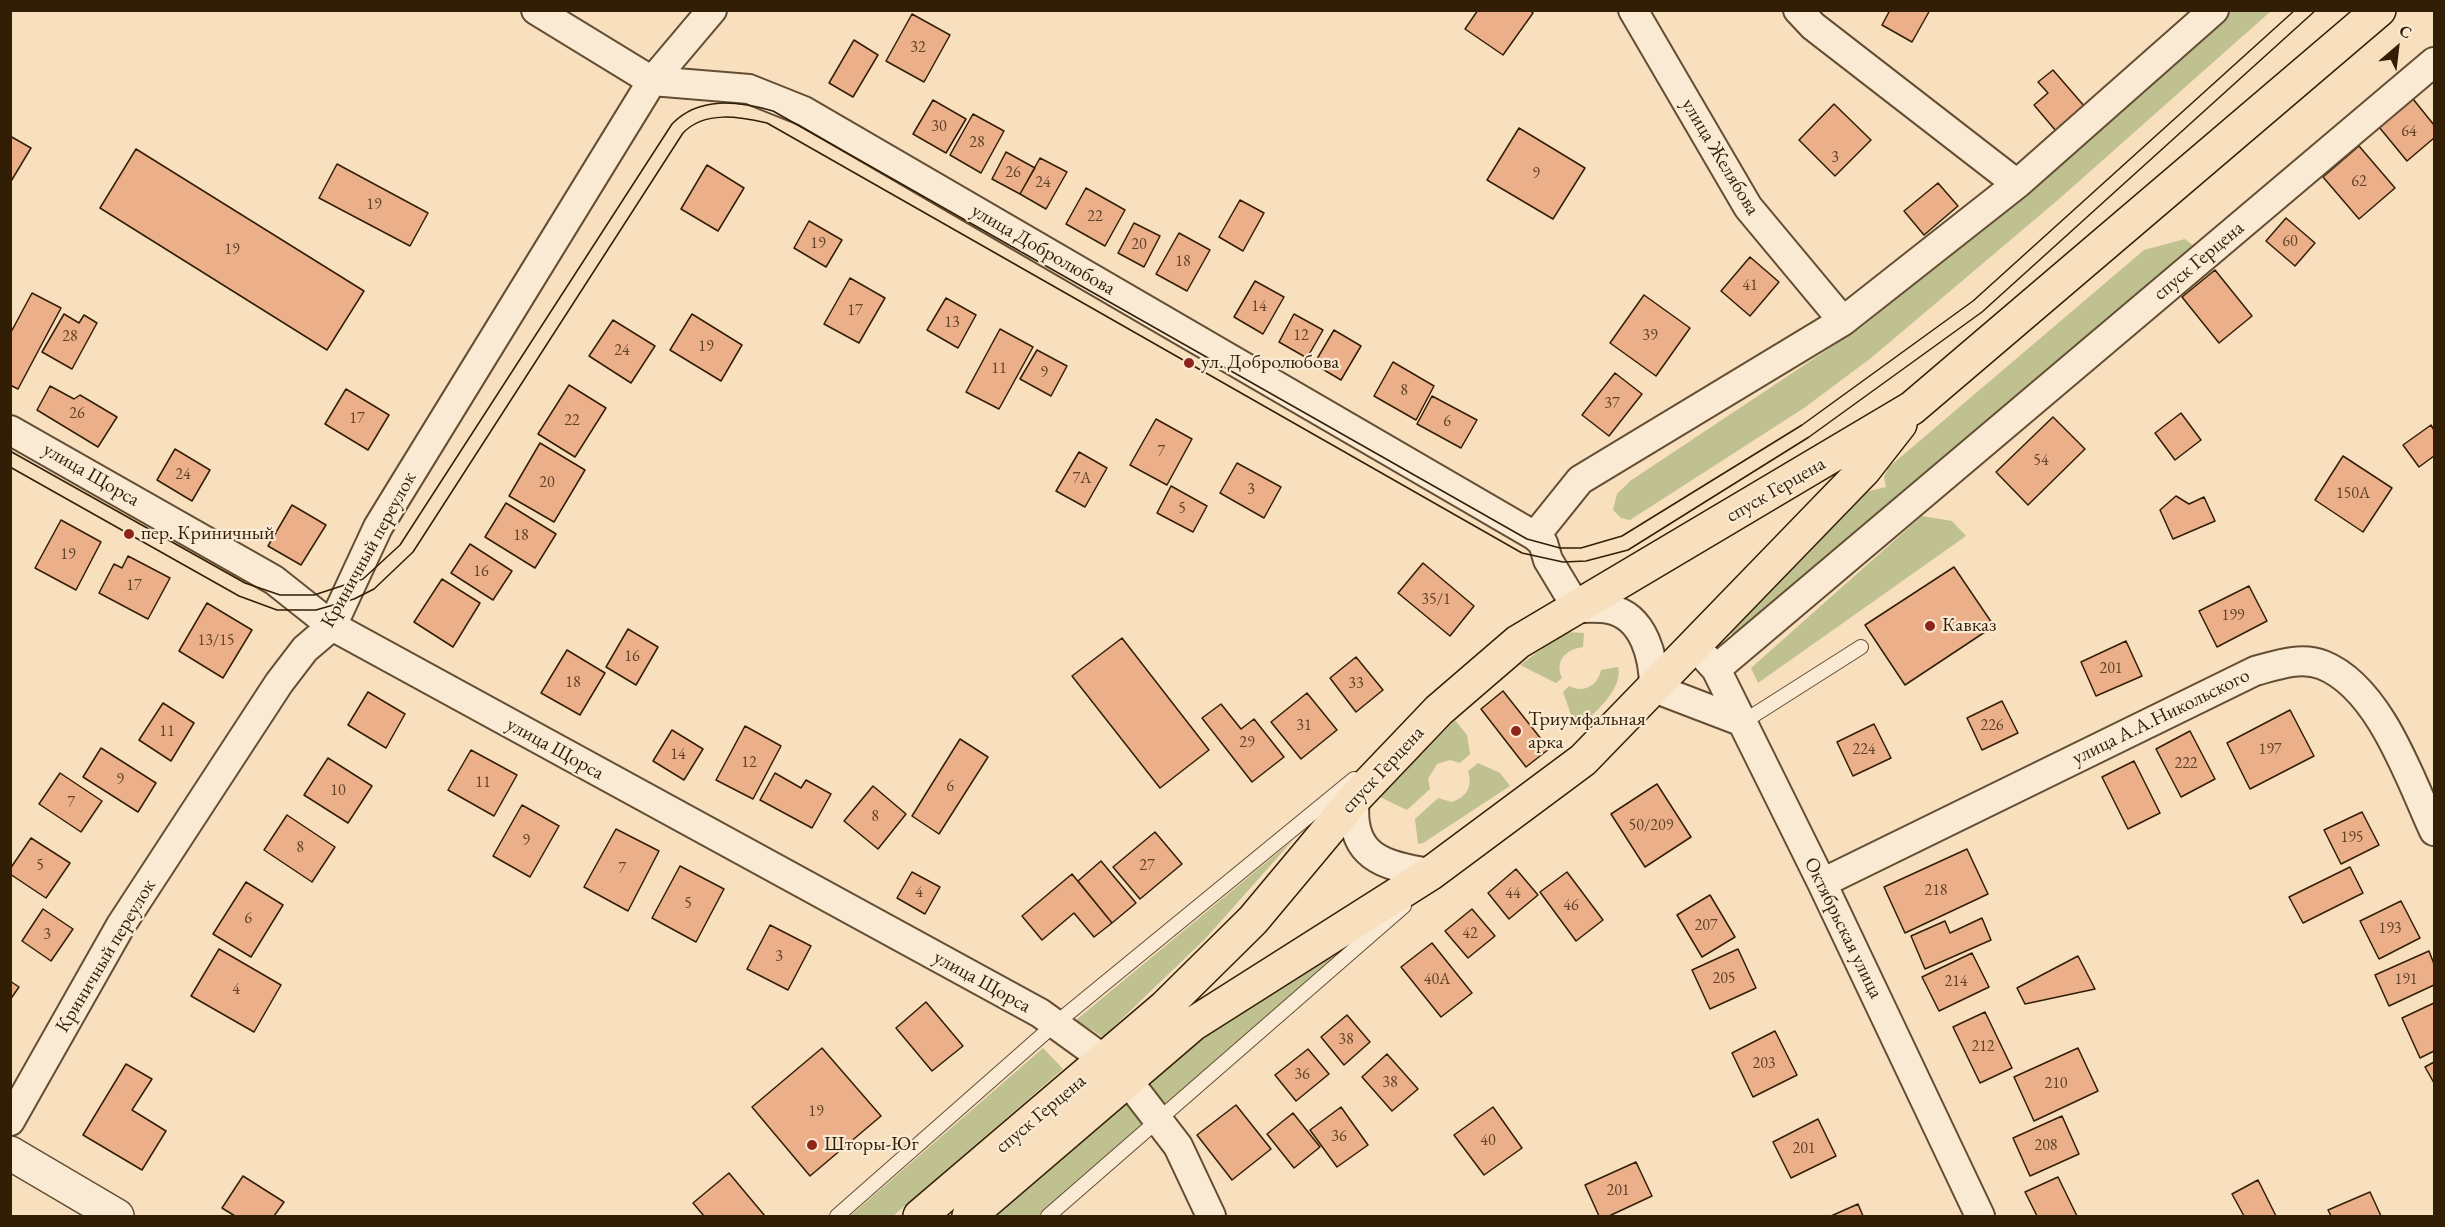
<!DOCTYPE html>
<html>
<head>
<meta charset="utf-8">
<style>
	body { margin:0 }
	#map { position:relative; width:2445px; height:1227px; overflow:hidden; background:#f8dfbd; font-family:"EB Garamond",serif }
	canvas { display:block }
	.frame { position:absolute; inset:0; border:12px solid #321e05; pointer-events:none }
	.north { position:absolute; left:2367px; top:18px; width:60px; height:60px; -webkit-text-stroke:4px #faead4; paint-order:stroke; rotate:28deg; font-size:16px; font-weight:700; line-height:24px; text-align:center; color:#321e05 }
	.north::after { content:''; display:block; margin:auto; width:21px; height:27px; background:#321e05; clip-path:polygon(50% 0,100% 100%,50% 72%,0 100%) }
</style>
</head>
<body>
<div id="map">
<canvas width="2445" height="1227"></canvas>
<div class="frame"></div>
<div class="north">С</div>
</div>
<script>
const context = document.querySelector('canvas').getContext('2d');
context.lineJoin = 'round';
function fill(path, color) {
  context.fillStyle = color;
  context.fill(path, 'evenodd');
}
function stroke(path, color, width, dash) {
  context.strokeStyle = color;
  context.lineWidth = width;
  context.lineCap = dash ? 'butt' : 'round';
  context.setLineDash(dash || []);
  context.stroke(path);
}
function label(font, color, halo, rows, align = 'center') {
  context.font = font + ' "EB Garamond",serif';
  context.lineWidth = 4.5;
  context.setLineDash([]);
  context.textBaseline = 'middle';
  context.strokeStyle = halo;
  context.fillStyle = color;
  for (const [text, x, y, turn = 0] of rows) {
    context.save();
    context.translate(x, y);
    context.rotate((+turn || 0) * Math.PI / 180);
    context.textAlign = isNaN(turn) ? turn : align;
    if (halo) context.strokeText(text, 0, 0);
    context.fillText(text, 0, 0);
    context.restore();
  }
}
fill(new Path2D(`
	M2227 11H2271L2059 199 1871 358 1804 408 1630 520 1621 518 1613 510 1617 494 1630 481 1863 326 2030 186Z
	M2185 239 2194 246 1738 641 1726 628 1862 493 1886 487 1884 477 1889 467 2144 250Z
	M1922 516 1952 521 1966 536 1758 683 1751 668Z
	M1565 632 1584 633 1583 647C1567 649 1554 660 1562 678L1556 683 1520 665Z
	M1618 667C1624 689 1592 716 1576 729L1563 692 1569 686C1584 694 1598 685 1601 670Z
	M1455 720 1467 735 1470 754 1460 763 1450 760 1437 764 1428 779 1430 789 1407 810 1380 797Z
	M1478 763 1500 773 1510 786 1423 843 1418 844 1415 819 1438 798 1452 802C1467 797 1473 786 1468 771Z
	M1292 841 1206 938 1103 1037 1076 1020Z
	M1377 922 1166 1108 1148 1085 1197 1034Z
	M1043 1048 1063 1069 893 1216H850Z
	M1126 1101 1145 1125 1039 1216H989Z`), '#bfc190');
const building = new Path2D(`
	M1478 10H1530L1533 13 1503 55 1465 29Z
	M1890 10H1930L1912 42 1882 25Z
	M912 14 950 35 924 82 886 61Z
	M854 40 878 55 853 97 829 83Z
	M2053 70 2085 107 2056 131 2034 105 2048 93 2038 82Z
	M2413 99 2434 125V138L2407 161 2379 127Z
	M933 100 966 119 946 153 913 134Z
	M1834 104 1871 140 1835 176 1799 140Z
	M973 114 1004 131 981 173 950 155Z
	M1519 128 1585 168 1553 219 1487 180Z
	M10 136 31 148 10 183Z
	M2359 146 2395 188 2359 219 2323 177Z
	M136 149 364 291 327 350 100 208Z
	M1006 152 1035 168 1020 194 992 179Z
	M1040 158 1067 172 1046 209 1020 194Z
	M337 164 428 213 410 246 319 198Z
	M707 165 744 188 718 231 681 209Z
	M1938 183 1958 206 1924 235 1904 211Z
	M1086 188 1125 210 1105 246 1066 224Z
	M1240 200 1264 213 1243 251 1219 237Z
	M2286 218 2315 243 2295 266 2266 241Z
	M809 221 842 240 826 267 794 248Z
	M1134 223 1160 236 1144 267 1118 253Z
	M1179 233 1210 250 1187 291 1156 274Z
	M1750 257 1779 282 1750 316 1721 291Z
	M2215 270 2252 316 2219 343 2182 297Z
	M850 278 885 298 859 343 824 324Z
	M1255 281 1284 297 1263 334 1234 317Z
	M32 293 61 308 18 389 10 385V334Z
	M1644 295 1690 328 1656 376 1610 343Z
	M946 298 976 315 958 348 927 330Z
	M64 314 79 323 84 315 97 323 72 369 42 352Z
	M692 314 742 345 721 381 670 350Z
	M1294 314 1323 330 1307 358 1279 342Z
	M613 320 655 346 631 383 589 356Z
	M1000 329 1033 347 999 409 966 392Z
	M1334 330 1361 346 1341 380 1314 364Z
	M1037 350 1067 366 1051 396 1020 379Z
	M1393 362 1434 386 1416 420 1374 396Z
	M1615 373 1642 394 1609 436 1582 415Z
	M569 385 606 408 575 457 538 434Z
	M50 386 74 399 80 395 117 417 98 447 37 410Z
	M346 389 389 415 368 450 325 424Z
	M1432 396 1477 420 1461 448 1417 424Z
	M2181 413 2201 440 2175 460 2155 433Z
	M2053 417 2085 449 2028 505 1996 472Z
	M1156 419 1192 439 1167 485 1130 465Z
	M2431 425 2434 430V456L2419 467 2403 445Z
	M540 443 585 470 554 522 509 496Z
	M175 449 210 470 192 501 157 480Z
	M1079 452 1107 468 1085 507 1056 491Z
	M2343 456 2392 488 2363 532 2315 500Z
	M1237 463 1281 487 1264 518 1220 493Z
	M1171 486 1207 506 1193 532 1157 513Z
	M2176 496 2189 504 2204 497 2215 521 2173 539 2160 510Z
	M506 503 556 534 535 568 485 537Z
	M292 505 326 525 301 565 268 546Z
	M61 520 101 542 76 590 35 568Z
	M470 544 512 571 493 600 451 573Z
	M128 556 170 578 148 619 99 593 114 564 122 568Z
	M1423 563 1474 606 1450 636 1398 593Z
	M1954 567 1994 626 1905 685 1865 625Z
	M442 579 480 603 453 647 414 622Z
	M2249 586 2267 621 2217 647 2199 611Z
	M207 603 252 630 223 678 179 651Z
	M628 629 658 647 636 685 606 667Z
	M1122 638 1209 750 1160 788 1072 676Z
	M2126 641 2142 676 2096 696 2081 662Z
	M567 650 605 673 580 715 541 693Z
	M1356 657 1383 690 1356 712 1330 678Z
	M1503 691 1549 749 1526 767 1481 709Z
	M368 692 405 714 386 748 348 725Z
	M1307 693 1337 730 1301 759 1271 722Z
	M2002 701 2018 733 1982 750 1967 718Z
	M163 703 194 723 171 761 139 740Z
	M1221 704 1241 729 1254 719 1284 757 1252 782 1202 718Z
	M2290 710 2314 756 2250 789 2227 743Z
	M1874 724 1891 758 1853 776 1837 742Z
	M745 726 781 746 753 799 716 780Z
	M672 730 703 749 684 780 653 761Z
	M2190 731 2215 779 2181 797 2156 749Z
	M960 739 988 757 939 834 912 816Z
	M101 748 156 783 138 812 83 777Z
	M471 750 517 775 494 816 448 790Z
	M328 758 372 786 348 823 304 795Z
	M2134 761 2160 813 2128 829 2102 777Z
	M60 773 102 801 81 832 39 804Z
	M775 773 801 788 806 780 831 794 812 828 760 800Z
	M1657 784 1691 837 1645 867 1611 814Z
	M873 786 906 814 878 849 844 821Z
	M522 805 559 826 530 877 493 856Z
	M2362 812 2379 845 2341 864 2324 830Z
	M287 815 335 847 312 882 264 850Z
	M616 829 659 851 628 911 584 887Z
	M1155 832 1182 864 1140 899 1113 867Z
	M31 838 70 863 46 898 10 874V869Z
	M1967 849 1988 894 1905 933 1884 887Z
	M1101 861 1136 903 1112 923 1078 881Z
	M680 866 724 889 696 942 652 918Z
	M2350 867 2363 893 2303 923 2289 897Z
	M1516 869 1538 895 1509 919 1488 893Z
	M912 872 940 887 925 914 897 898Z
	M1567 872 1603 920 1576 941 1540 892Z
	M1072 874 1112 923 1094 937 1074 913 1042 940 1022 916Z
	M246 882 283 905 251 957 213 934Z
	M1710 895 1735 937 1702 957 1677 915Z
	M2401 901 2420 938 2379 959 2360 921Z
	M43 909 73 929 51 961 22 941Z
	M1472 909 1495 936 1468 958 1445 931Z
	M1982 918 1991 940 1925 969 1911 936 1945 921 1950 933Z
	M770 925 811 946 788 990 747 969Z
	M1432 943 1472 993 1441 1017 1401 967Z
	M219 949 281 985 254 1032 191 996Z
	M1738 949 1756 988 1710 1009 1692 970Z
	M2429 951 2434 964V985L2389 1006 2375 975Z
	M1972 953 1989 987 1939 1011 1922 977Z
	M2078 956 2095 989 2025 1004 2017 988Z
	M10 981 19 987 10 1000Z
	M926 1002 963 1046 932 1071 896 1028Z
	M2434 1003V1051L2420 1058 2402 1018Z
	M1985 1012 2012 1068 1980 1083 1953 1027Z
	M1347 1015 1370 1042 1344 1065 1321 1037Z
	M1775 1031 1797 1075 1753 1097 1732 1053Z
	M822 1048 881 1116 810 1176 752 1107Z
	M2078 1048 2098 1091 2034 1121 2014 1077Z
	M1308 1049 1329 1074 1296 1101 1275 1075Z
	M1387 1054 1418 1089 1392 1111 1362 1077Z
	M2434 1062V1083L2425 1067Z
	M126 1064 152 1079 132 1110 166 1131 142 1170 83 1135Z
	M1236 1105 1271 1149 1232 1180 1197 1135Z
	M1341 1107 1368 1145 1337 1167 1310 1130Z
	M1493 1107 1522 1148 1484 1175 1454 1135Z
	M1293 1113 1320 1147 1294 1168 1267 1134Z
	M2062 1116 2079 1154 2030 1176 2013 1138Z
	M1818 1119 1836 1156 1791 1178 1773 1142Z
	M1636 1162 1652 1196 1609 1216H1599L1585 1185Z
	M729 1173 765 1216H704L693 1203Z
	M243 1176 284 1202 274 1216H235L222 1208Z
	M2058 1177 2077 1216H2037L2025 1192Z
	M2258 1180 2276 1216H2244L2232 1194Z
	M2370 1192 2381 1216H2331L2328 1210Z
	M1858 1204 1863 1216H1831Z`);
fill(building, '#ebaf8a');
stroke(building, '#321e05', 1.5);
const service = new Path2D(`
	M1743 722 1861 647
	M837 1216 1055 1024 1354 779
	M1048 1216 1404 906`);
const minor = new Path2D(`
	M536 10 652 81 749 89 804 111 1535 536 1543 543 1548 560 1577 608C1587 608 1599 607 1609 609 1645 616 1654 659 1654 688L1743 722
	M1633 10 1748 207 1843 321
	M1798 10 1813 26 2017 184
	M10 430 274 580 332 626 1040 1013 1105 1060
	M1535 536 1580 480 1843 321 2017 184 2214 10
	M1704 656 1716 669 1822 883 1980 1216
	M1716 669 2434 62
	M1355 798C1348 856 1382 866 1431 873
	M1822 883 2255 671C2277 665 2301 656 2323 665 2380 688 2410 779 2434 831
	M1128 1081 1178 1146 1211 1216
	M10 1121 121 925 279 683 305 649 332 626 378 527 652 81 712 10`);
const tertiary = new Path2D(`
	M10 1153 117 1216`);
const primary = new Path2D(`
	M920 1216 1165 1007 1253 920 1355 798 1439 710 1518 642 1912 408 2379 10
	M969 1216 1193 1024 1431 873 1583 760 1864 470 1900 424`);
stroke(service, '#644e33', 16);
stroke(minor, '#644e33', 32);
stroke(tertiary, '#644e33', 36);
stroke(primary, '#321e05', 36);
stroke(service, '#faead4', 14);
stroke(minor, '#faead4', 28);
stroke(tertiary, '#faead4', 33);
stroke(primary, '#f8dfbd', 33);
stroke(new Path2D(`
	M10 451 245 583 280 595H314L363 579 400 545 672 124C699 96 738 101 773 111L1527 539 1560 548H1581L1622 536 1802 425 1973 301 2295 10
	M10 467 239 596 277 610H316L354 599 374 589 413 552 683 133C705 110 740 117 767 123L1522 553 1563 562 1586 561 1628 550 1809 437 1982 312 2316 10`), '#321e05', 1.5);
for (const [x, y, r, color] of [
	[1189,363,6,"#8f2418"],
	[129,534,6,"#8f2418"],
	[1930,626,6,"#8f2418"],
	[1516,731,6,"#8f2418"],
	[812,1145,6,"#8f2418"]
]) {
  const dot = new Path2D();
  dot.arc(x, y, r, 0, 2 * Math.PI);
  context.fillStyle = color;
  context.fill(dot);
  stroke(dot, '#faead4', 2);
}
label('16px', '#604226', null, [
	["32",918,48],
	["30",939,127],
	["64",2409,132],
	["28",977,143],
	["3",1835,158],
	["26",1013,173],
	["9",1536,174],
	["62",2359,182],
	["24",1043,183],
	["19",374,205],
	["22",1095,217],
	["60",2290,242],
	["19",818,244],
	["20",1139,245],
	["19",232,250],
	["18",1183,262],
	["41",1750,286],
	["14",1259,307],
	["17",855,311],
	["13",952,323],
	["12",1301,336],
	["39",1650,336],
	["28",70,337],
	["19",706,347],
	["24",622,351],
	["11",999,369],
	["9",1044,373],
	["8",1404,391],
	["37",1612,404],
	["26",77,414],
	["17",357,419],
	["22",572,421],
	["6",1447,422],
	["7",1161,452],
	["54",2041,461],
	["24",183,475],
	["7А",1082,479],
	["20",547,483],
	["3",1251,490],
	["150А",2353,494],
	["5",1182,509],
	["18",521,536],
	["19",68,555],
	["16",481,572],
	["17",134,586],
	["35/1",1436,600],
	["199",2233,616],
	["13/15",216,641],
	["16",632,657],
	["201",2111,669],
	["18",573,683],
	["33",1356,684],
	["31",1304,726],
	["226",1992,726],
	["11",167,732],
	["29",1247,743],
	["224",1864,750],
	["197",2270,750],
	["14",678,755],
	["12",749,763],
	["222",2186,764],
	["9",120,780],
	["11",483,783],
	["6",950,787],
	["10",338,791],
	["7",71,803],
	["8",875,817],
	["50/209",1651,826],
	["195",2352,838],
	["9",526,841],
	["8",300,848],
	["5",40,866],
	["27",1147,866],
	["7",622,869],
	["218",1936,891],
	["4",919,893],
	["44",1513,894],
	["5",688,904],
	["46",1571,906],
	["6",248,919],
	["207",1706,926],
	["193",2390,929],
	["42",1470,934],
	["3",47,935],
	["3",779,957],
	["205",1724,979],
	["40А",1437,980],
	["191",2406,980],
	["214",1956,982],
	["4",236,990],
	["38",1346,1040],
	["212",1983,1047],
	["203",1764,1064],
	["36",1302,1075],
	["38",1390,1083],
	["210",2056,1084],
	["19",816,1112],
	["36",1339,1137],
	["40",1488,1141],
	["208",2046,1146],
	["201",1804,1149],
	["201",1618,1191]
]);
label('20px', '#321e05', '#faead4', [
	["улица Желябова",1720,157,59],
	["улица Добролюбова",1043,250,30],
	["спуск Герцена",2199,261,-40],
	["улица Щорса",91,475,30],
	["спуск Герцена",1776,490,-30],
	["Криничный переулок",369,550,-61],
	["улица А.А.Никольского",2161,717,-26],
	["улица Щорса",555,749,29],
	["спуск Герцена",1383,770,-47],
	["Октябрьская улица",1843,928,64],
	["Криничный переулок",106,956,-59],
	["улица Щорса",982,982,29],
	["спуск Герцена",1041,1114,-40]
]);
label('20px', '#321e05', '#faead4', [
	["ул. Добролюбова",1201,363],
	["пер. Криничный",141,534],
	["Кавказ",1942,626],
	["Триумфальная",1528,720],
	["арка",1528,743],
	["Шторы-Юг",824,1145]
], 'left');
</script>
</body>
</html>
